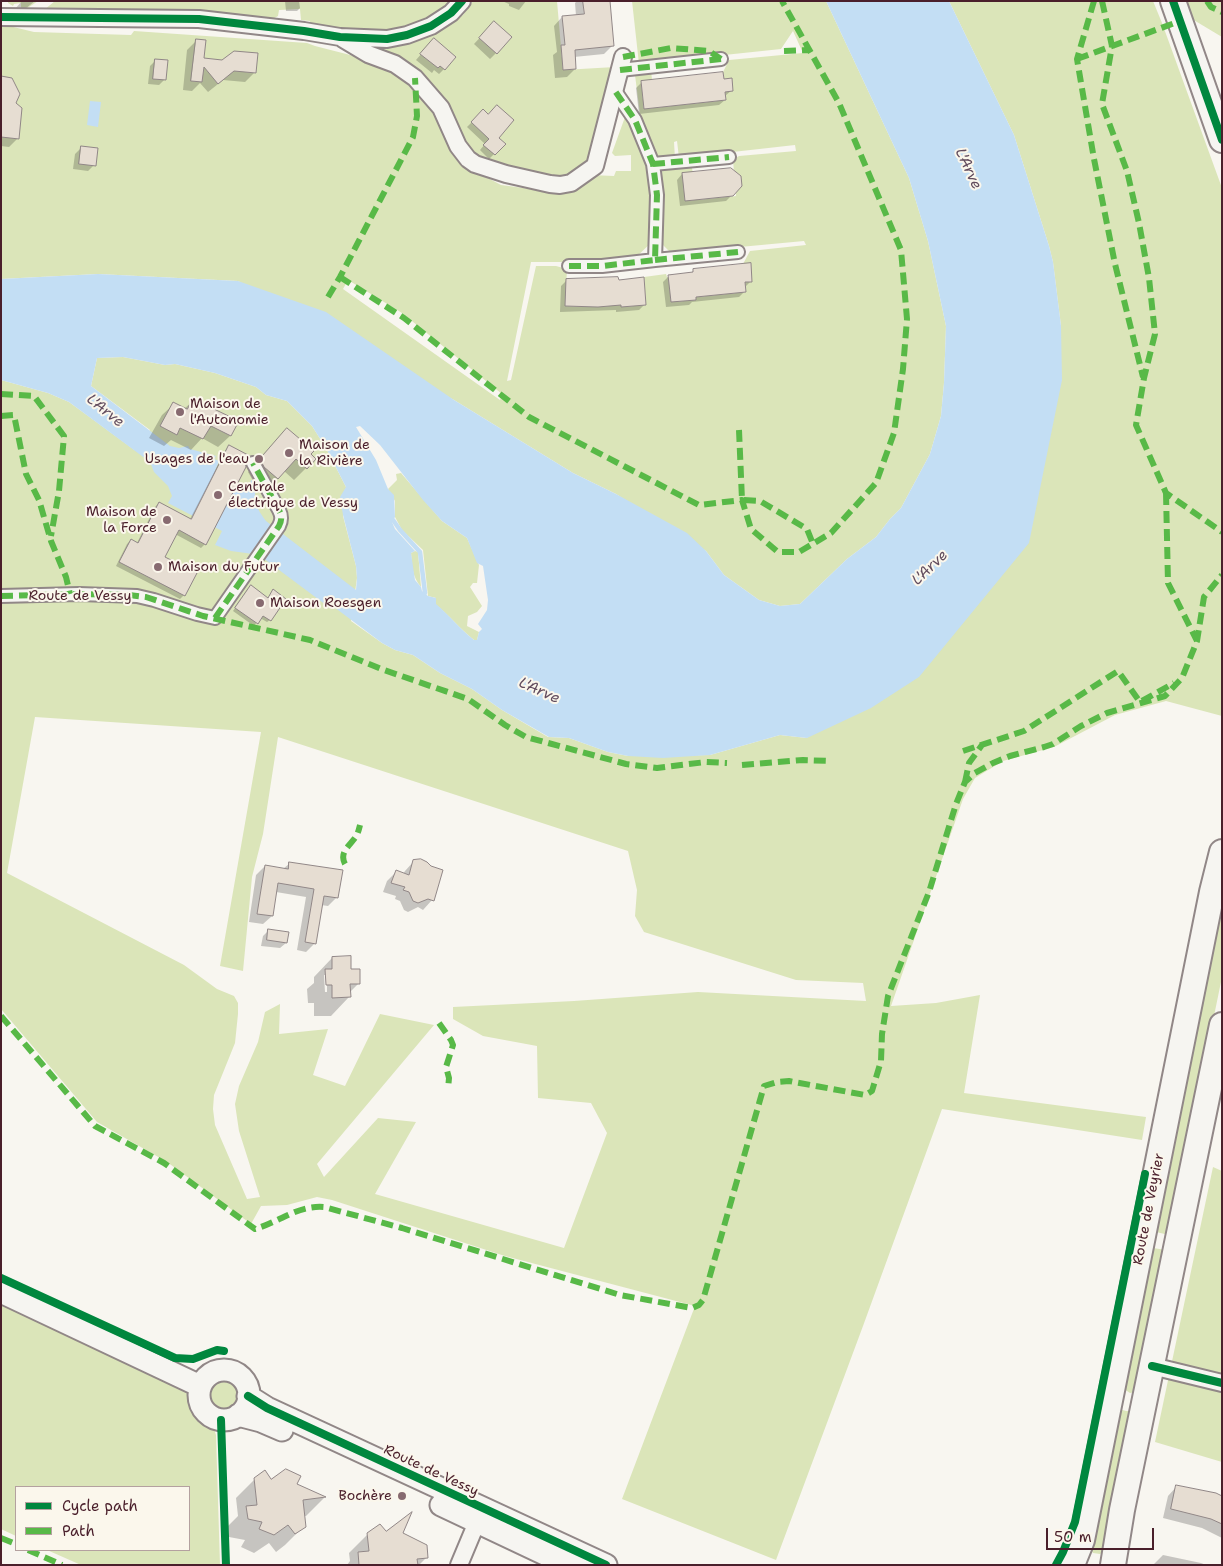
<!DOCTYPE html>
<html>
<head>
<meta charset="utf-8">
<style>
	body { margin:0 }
	#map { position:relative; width:1223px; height:1566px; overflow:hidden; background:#f8f6f0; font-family:"Shantell Sans",sans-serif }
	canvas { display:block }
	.frame { position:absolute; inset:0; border:2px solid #4a1f2b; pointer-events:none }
	.legend { position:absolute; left:15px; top:1486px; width:175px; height:65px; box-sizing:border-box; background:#fbf7ec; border:1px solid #b4a19f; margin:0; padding:6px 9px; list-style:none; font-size:15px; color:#4a1f2b }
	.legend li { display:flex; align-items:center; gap:10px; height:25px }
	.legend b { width:25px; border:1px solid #b4a19f }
	.scale { position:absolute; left:1046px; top:1528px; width:108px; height:22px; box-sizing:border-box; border:2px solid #4a1f2b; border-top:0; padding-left:6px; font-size:15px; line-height:18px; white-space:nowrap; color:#4a1f2b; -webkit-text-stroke:4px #fbf7ec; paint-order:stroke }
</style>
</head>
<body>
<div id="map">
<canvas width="1223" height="1566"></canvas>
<div class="frame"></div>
<ul class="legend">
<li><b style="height:6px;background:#00873e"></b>Cycle path</li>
<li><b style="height:6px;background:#58b947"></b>Path</li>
</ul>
<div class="scale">50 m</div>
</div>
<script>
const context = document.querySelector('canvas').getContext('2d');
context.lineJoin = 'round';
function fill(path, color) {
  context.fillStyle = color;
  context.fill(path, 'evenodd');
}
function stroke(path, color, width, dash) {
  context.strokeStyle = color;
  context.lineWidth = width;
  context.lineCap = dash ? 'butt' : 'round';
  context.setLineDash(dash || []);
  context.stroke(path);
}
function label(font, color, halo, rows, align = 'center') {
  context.font = font + ' "Shantell Sans",sans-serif';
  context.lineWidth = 4;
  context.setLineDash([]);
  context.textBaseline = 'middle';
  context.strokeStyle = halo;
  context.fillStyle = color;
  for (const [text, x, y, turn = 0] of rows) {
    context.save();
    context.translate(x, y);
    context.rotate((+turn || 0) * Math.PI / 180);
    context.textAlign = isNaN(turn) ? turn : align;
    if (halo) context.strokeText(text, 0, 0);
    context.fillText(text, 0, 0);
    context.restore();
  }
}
fill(new Path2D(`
	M8 1H38L26 9 21 8V3L14 4 13 6 8 3Z
	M55 1H451C433 15 410 30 386 32 361 34 334 29 309 26L310 21 301 20 300 9 279 10 278 16 271 20 44 10Z
	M473 1H557L563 70 615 67 592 159 572 177 548 179 472 156 464 146 443 96 414 66 397 58 372 52 374 46 407 43 421 37 463 15Z
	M632 1H826L909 178 928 241 946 326 944 383 941 416 930 454 901 508 890 519 876 537 847 559 800 604 780 606 759 600 724 575 706 551 616 494 573 473 454 400 238 281 98 274 1 279V24L34 32 131 35 134 31 307 43 315 46 358 57 400 77 432 108 458 162 501 185 546 191 591 175 614 176 616 171H631V155L615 156 612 153 625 117 631 120 649 165 653 194 652 242 634 259 585 262H531L507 381 511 380 536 266H556L567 269 565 306 593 307 621 304 622 307 646 305 644 277 666 274 667 277H669L671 302 696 300V297L746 292 743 264 750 251 806 245 804 241 729 248V246L669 251 660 242 658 171 661 166 691 163 698 200 736 196 733 160 739 156 796 151 795 145 679 158 677 141 674 142 675 159 659 160 655 157 641 122 635 75 637 72 651 70 652 80 641 81 644 109 726 100 723 72 729 60 803 53 793 31 781 49 639 64ZM348 280 402 313 502 394 500 400 343 289Z
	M949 1H1153L1162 23 1222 188V716L1166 701 1115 715 1054 747 1003 761 975 778 963 799 891 1006 936 1003 980 995 964 1093 1146 1117 1142 1140 942 1109 863 1326 776 1560 622 1499 695 1306 505 1256 332 1200 317 1197 287 1205 261 1206 251 1224 167 1162 97 1122 1 1009V380L48 393 69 402 136 451 150 430 91 386 97 358 123 357 165 365 175 364 215 373 256 387 266 395 287 401 312 426 326 448 346 487 343 516 356 566 357 578 351 621 382 643 395 650 413 655 440 673 472 689 502 710 548 737 569 738 608 752 628 756H644L710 755 780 735 807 738 1061 326 1053 262 1049 246 1014 135ZM35 717 261 732 220 966 243 971 252 877 263 834 278 737 628 851 637 890 635 916 644 932 796 980 863 983 866 1001 698 992 574 1001 453 1007V1019L483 1036 537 1046 538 1098 591 1103 607 1133 564 1248 375 1194 416 1122 378 1118 324 1177 317 1164 434 1025 380 1014 345 1086 313 1075 328 1029 279 1034 280 1004 265 1012 258 1042 239 1086 235 1104 239 1131 260 1197 247 1199 215 1125 213 1109 214 1095 235 1043 238 1014V1003L234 996 217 989 184 965 7 873Z
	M1183 1H1222V37L1187 16Z
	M401 473 442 521 467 538 479 565 477 583H473L470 587 482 606 477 612 468 616 467 626 479 632 477 640H474C460 629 449 615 435 604L436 598 428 596 423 550 402 530 395 517V501L388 489 397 480 396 474Z
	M415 551 418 552 421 587C412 576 412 567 411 553Z
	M1222 909V977L1169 1235 1156 1232Z
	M1213 1167 1222 1171V1462L1155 1442Z
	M1153 1248 1166 1250 1137 1392 1130 1393 1124 1389Z
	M1 1303 180 1386C194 1397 190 1411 202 1421 205 1423 210 1425 213 1426L216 1435 220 1565H81L47 1550H189V1487H16V1536L1 1529Z
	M206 1395a17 17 0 1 1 34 0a17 17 0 1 1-34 0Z
	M1119 1409 1126 1411H1134L1105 1551 1100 1554 1093 1553 1090 1548Z`), '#dbe5b9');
fill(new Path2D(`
	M826 1H949L1014 135 1049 246 1053 262 1061 326 1062 380 1029 543 919 677 871 708 807 738 780 735 710 755 663 758 628 756 608 752 569 738 549 737 502 710 472 689 440 673 413 655 395 650 382 643 334 607 330 608 263 558 253 554 231 551 215 545 222 531 168 503 172 496 168 486 154 472 150 462 69 402 48 393 1 380V279L98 274 238 281 326 312 454 400 573 473 616 494 687 533 706 551 724 575 759 600 780 606 800 604 847 559 876 537 890 519 901 508 930 454 941 416 944 383 946 326 928 241 909 178ZM123 357 165 365 175 364 215 373 256 387 266 395 287 401 312 426 326 448 346 487 340 497 343 515 356 566 357 578 356 590 266 521C257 509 251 498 258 484L251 480 249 488 239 489 215 471 219 461 214 459 216 456 190 449 188 446 179 448 170 446 91 386 97 358ZM360 426 380 445 423 500 442 521 467 538 477 563 483 566 488 600 487 610 478 624 482 629 479 632 477 640H474C460 629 449 615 436 604V598L428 596 422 591 421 587 415 580 411 553 415 551 395 529 392 522 395 517 394 495 388 489 376 460 356 427Z
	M90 101 101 102 98 127 87 125Z`), '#c3def4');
fill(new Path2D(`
	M22 1H35L25 9H15Z
	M285 1H299L300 8 297 11H286Z
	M502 1H526L519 10 509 6V4Z
	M577 1H608L612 46 604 54 574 57 575 69 567 77 555 78 553 55 557 52 554 26 562 17 576 16 575 3Z
	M488 29 496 53 490 59 474 44Z
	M196 41 203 59 254 73 245 82 223 80 208 92 200 83 192 91 183 90 187 50Z
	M429 45 444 69 439 74 434 70 432 73 416 60Z
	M156 60 165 79 159 85 148 84 150 66Z
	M1 78 14 104 18 138 9 147 1 146Z
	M723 81 732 90 725 96V100L719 105 639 114 636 88 642 82Z
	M483 111 497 138 504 144 489 159 480 150 485 144 467 127Z
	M81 148 94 165 88 171 73 169 75 154Z
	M682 174 732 195 726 201 680 206 677 180Z
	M694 270 751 281 745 287V291L739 297 692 302 689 305 666 307 663 282 669 276 691 273Z
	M567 280 618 281 645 304 639 310 616 312V310L560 312 561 286Z
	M194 400 237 421 230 436 218 447 202 438 191 450 171 440 164 446 149 438 162 415 174 404 184 409Z
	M287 430 306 468 294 480 284 471 265 491 252 479 248 472Z
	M229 447 245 459 205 544 201 548 175 534 163 557 184 595 180 599 116 566 127 544 131 540 137 543 155 507 159 503 190 519 225 451Z
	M248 589 267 599 271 593 270 620 267 622 260 618 254 626 233 611Z
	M414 861 432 900 423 910 418 907 408 912 404 910 400 901 395 899 396 896 383 892 387 881 396 872 403 874 405 871Z
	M290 863 337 897 328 906 321 905 315 943 306 952 297 950 306 897 276 892 272 916 263 924 249 922 256 875 265 866 283 869Z
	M269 930 286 943 280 948 261 946 263 936Z
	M332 958 350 970 359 983 349 993V997L331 1016H314V1003H308L307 989 314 983V977ZM324 975H327V992H325Z
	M255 1479 295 1485 324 1498 306 1516H303L304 1526 285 1545 276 1552 269 1543 254 1553 241 1547 245 1540 229 1537 228 1526 238 1516 236 1498Z
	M1177 1486 1222 1498V1538L1202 1528 1163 1518 1168 1496Z
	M386 1533 401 1534 427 1557 419 1565H347L350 1561 349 1553 368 1534Z
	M1163 1555 1201 1563 1206 1565H1153Z`), '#0003');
stroke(new Path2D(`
	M393 520 400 530 420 552 425 593`), '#c3def4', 4.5);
const building = new Path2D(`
	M583 1H610L614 46 575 50 576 69 563 70 561 45H565L562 16 584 14Z
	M494 21 512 37 497 54 479 38Z
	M434 38 456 57 445 70 440 66 438 68 420 54Z
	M196 39 206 40 204 58 222 60 234 51 258 53 256 73 234 71 218 84 204 67 202 82 191 81Z
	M155 59 168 60 166 80 153 79Z
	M723 72 724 79 732 78 733 91 725 92 726 100 644 109 641 81Z
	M1 76 12 78 20 94 16 103 22 108 19 139 1 137Z
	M497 105 514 120 499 138 506 144 495 155 483 145 489 139 471 122 483 109 488 114Z
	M81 146 98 148 96 166 79 164Z
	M731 168 741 176 742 186 733 196 685 201 682 173Z
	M751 263 752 282H745L746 292 696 297V300L671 302 668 275 693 272V269Z
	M618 277 619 280 644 277 646 305 621 307V305L598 307 565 306 566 279Z
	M193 399 239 421 231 436 211 426 203 439 180 428 177 435 160 426 173 402 187 409Z
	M287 428 314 451 311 454 316 459 307 469 296 459 278 479 264 467 260 459Z
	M229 445 250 456 246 459V467L206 545 179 530 165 557 197 573 185 596 119 562 131 539 138 543 159 502 191 519Z
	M251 585 268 598 273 589 286 599 271 621 263 616 258 624 235 608Z
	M421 859 427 862 431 866 443 870 434 901 428 899 418 903 413 901 409 892 403 890 405 887 391 883 396 870 409 875 413 860Z
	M289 862 343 870 338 898 324 896 316 944 305 942 314 889 278 883 273 916 257 914 265 865 288 869Z
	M268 929 289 932 287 943 267 940Z
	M351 956V969H360V984H350L351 997 332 998V985H326L325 969H332V957Z
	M286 1469 301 1476 297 1484 326 1497 303 1500 306 1527 295 1534 288 1525 274 1535 259 1529 262 1522 248 1519 246 1506 257 1505 254 1478 265 1470 271 1479Z
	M1176 1485 1216 1493 1222 1496V1524L1211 1519 1171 1509Z
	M412 1512 403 1533 427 1545 428 1558 417 1559 418 1565H359L358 1552 369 1551 367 1533 380 1524 386 1531Z`);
fill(building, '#e6ddd2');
stroke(building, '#918787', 1);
const pedestrian = new Path2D(`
	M620 70 721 59
	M653 164 729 157
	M655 260 738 252
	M569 266H602L655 260 657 195 653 164 635 120 615 91
	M1 596 79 594 137 596 154 600 197 614 215 618 279 526C282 520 282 516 279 510L253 463`);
const minor = new Path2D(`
	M1 17 199 19 304 31 340 37 387 39 407 35 431 26 451 13 462 1
	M343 39 368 54 395 64 415 78 441 108 458 146 468 159 475 164 506 174 550 184 560 185 571 183 595 166 623 57
	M1152 1366 1222 1383
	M459 1565 477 1522`);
const tertiary = new Path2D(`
	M1 1292 200 1386
	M199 1395a25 25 0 1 1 50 0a25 25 0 1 1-50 0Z
	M248 1396 267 1408 606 1565
	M238 1415 261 1421 282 1430
	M441 1505 568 1565`);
const secondary = new Path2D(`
	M1173 1 1222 140
	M1072 1565 1082 1540 1212 892 1222 852
	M1113 1565 1122 1510 1222 1025`);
stroke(pedestrian, '#918787', 16);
stroke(minor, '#918787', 20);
stroke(tertiary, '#918787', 25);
stroke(secondary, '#918787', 28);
stroke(pedestrian, '#f6f5f1', 12);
stroke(minor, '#f6f5f1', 16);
stroke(tertiary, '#f6f5f1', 21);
stroke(secondary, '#f6f5f1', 24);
stroke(new Path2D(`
	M1094 1 1077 59 1094 159 1115 264 1143 377
	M1102 1 1112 46 1102 104 1127 171 1139 223 1149 278 1155 334 1144 378 1136 425 1166 493 1222 532
	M1207 1 1211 7 1222 12
	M784 51 809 50
	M623 57 671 48 709 51 721 59
	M1077 59 1180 21
	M620 70 721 59
	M653 164 729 157
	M655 260 738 252
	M569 266H602L655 260 657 195 653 164 635 120 615 91
	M340 277 404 318 529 417 699 505 742 500 751 529 778 552H799L831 533 876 483 894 433 903 369 907 319 901 250 839 103 782 1
	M328 297 340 277 413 137 417 116 415 78
	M1 394 34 396 64 436 59 491 51 536
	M1 416 14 415 26 474 39 500 51 541 66 577 70 594
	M739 430 742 500 760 501 807 529 813 544
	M1166 493 1168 583 1197 641
	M1 596 79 594 129 595 146 597 203 616 310 640 384 670 468 699 505 725 526 737 626 764 657 768 706 762 727 763
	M215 618 279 526C282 520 282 516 279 510L253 463
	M963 751 1024 731 1118 671 1140 702 1174 683
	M742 765 803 760 831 761
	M965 782 969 763 982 745
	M345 864C339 853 349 846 355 838 358 834 359 829 360 825
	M1 1016 95 1126 164 1163 255 1229C279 1222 298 1205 324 1207L402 1228 620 1295 692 1308 699 1305 703 1300 764 1086 777 1082 789 1081 865 1095 872 1091 881 1061 882 1034 888 996 929 892 956 804 965 782 975 773 993 763 1010 756 1044 747 1053 744 1081 726 1107 713 1165 696 1182 678 1197 641 1204 597 1222 575
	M439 1023 451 1040 453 1045 446 1067 449 1078 448 1089
	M1 1538 16 1544
	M28 1550 62 1565`), '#58b947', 6, [12, 6]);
stroke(new Path2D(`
	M1173 1 1222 140
	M1 17 199 19 304 31 340 37 387 39 407 35 431 26 451 13 462 1
	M1 1278 175 1358 193 1359 217 1350 224 1351
	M1152 1366 1222 1383
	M248 1396 267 1408 606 1565
	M221 1420 226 1565
	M1056 1565 1063 1552 1075 1522 1145 1174`), '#00873e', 8);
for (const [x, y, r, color] of [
	[180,412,5,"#876a70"],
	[289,453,5,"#876a70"],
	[259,459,5,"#876a70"],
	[218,495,5,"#876a70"],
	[167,520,5,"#876a70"],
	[158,567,5,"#876a70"],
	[260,603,5,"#876a70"],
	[402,1496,5,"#876a70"]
]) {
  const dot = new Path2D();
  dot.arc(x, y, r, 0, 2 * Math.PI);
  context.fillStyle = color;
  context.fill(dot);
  stroke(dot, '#fbf7ec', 2);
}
label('14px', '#4a1f2b', '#fbf7ec', [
	["Maison de",190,404],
	["l'Autonomie",190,420],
	["Maison de",299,445],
	["la Rivière",299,461],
	["Usages de l'eau",249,459,"right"],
	["Centrale",228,487],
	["électrique de Vessy",228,503],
	["Maison de",157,512,"right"],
	["la Force",157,528,"right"],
	["Maison du Futur",168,567],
	["Maison Roesgen",270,603],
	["Bochère",392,1496,"right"]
], 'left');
label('14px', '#4a1f2b', '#fbf7ec', [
	["Route de Vessy",80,596],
	["Route de Veyrier",1149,1209,-79],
	["Route de Vessy",431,1471,25]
]);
label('italic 15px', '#624c5e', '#fbf7ec', [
	["L'Arve",968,169,65],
	["L'Arve",105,411,39],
	["L'Arve",930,568,-44],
	["L'Arve",539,691,24]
]);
</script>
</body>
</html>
